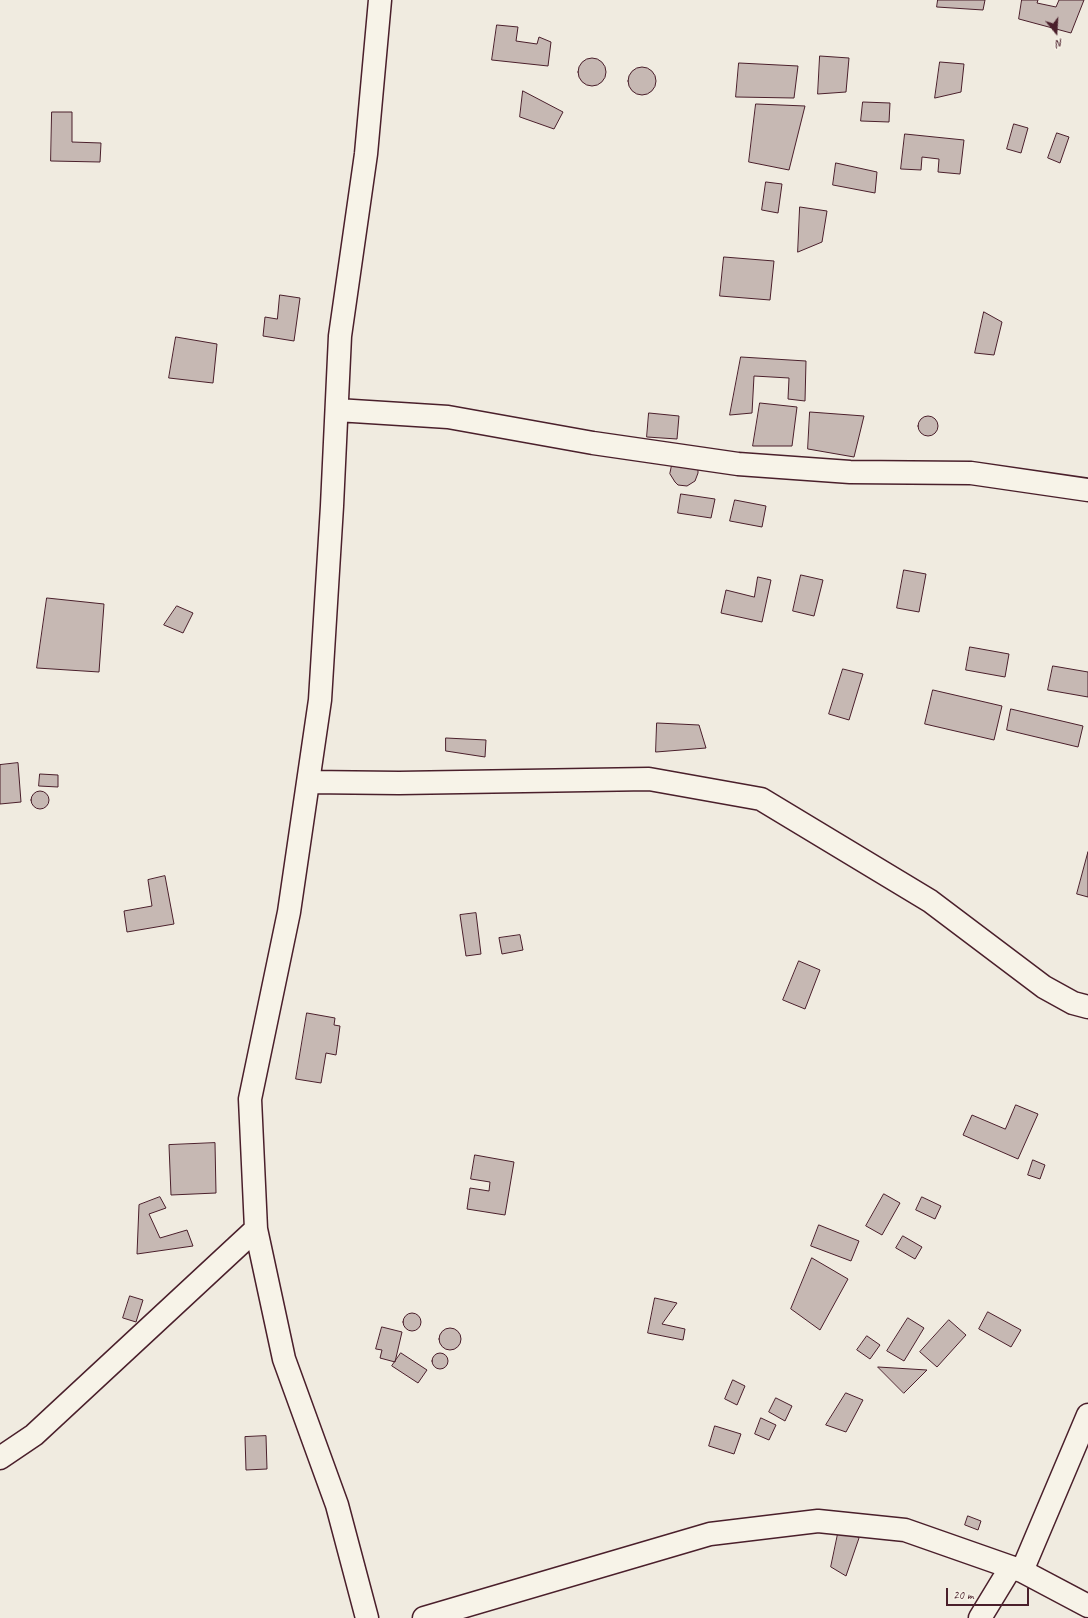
<!DOCTYPE html>
<html>
<head>
<meta charset="utf-8">
<style>
	body { margin:0 }
	#map { position:relative; width:1088px; height:1618px; overflow:hidden; background:#f0ebe0; font-family:Caveat,sans-serif }
	canvas { display:block }
	.north { position:absolute; left:1036px; top:12px; width:40px; height:40px; -webkit-text-stroke:3px #f7f3e8; paint-order:stroke; rotate:162deg; font-size:11px; font-weight:700; line-height:16px; text-align:center; color:#4a1f2b }
	.north::after { content:''; display:block; margin:auto; width:14px; height:18px; background:#4a1f2b; clip-path:polygon(50% 0,100% 100%,50% 72%,0 100%) }
	.scale { position:absolute; left:946px; top:1588px; width:83px; height:18px; box-sizing:border-box; border:2px solid #4a1f2b; border-top:0; padding-left:5px; font-size:12px; line-height:14px; white-space:nowrap; color:#4a1f2b; -webkit-text-stroke:3px #f7f3e8; paint-order:stroke }
</style>
</head>
<body>
<div id="map">
<canvas width="1088" height="1618"></canvas>
<div class="north">N</div>
<div class="scale">20 m</div>
</div>
<script>
const context = document.querySelector('canvas').getContext('2d');
context.lineJoin = 'round';
function fill(path, color) {
  context.fillStyle = color;
  context.fill(path, 'evenodd');
}
function stroke(path, color, width, dash) {
  context.strokeStyle = color;
  context.lineWidth = width;
  context.lineCap = dash ? 'butt' : 'round';
  context.setLineDash(dash || []);
  context.stroke(path);
}
const building = new Path2D(`
	M938 0H985L983 10 937 7Z
	M1022 0H1038L1037 3 1056 7 1059 0H1084L1071 33 1019 19Z
	M497 25 518 27 516 41 537 44 539 37 551 42 548 66 492 60Z
	M820 56 849 58 846 92 818 94Z
	M578 72a14 14 0 1 1 28 0a14 14 0 1 1-28 0Z
	M940 62 964 64 961 92 935 98Z
	M739 63 798 66 794 98 736 97Z
	M628 81a14 14 0 1 1 28 0a14 14 0 1 1-28 0Z
	M523 91 563 112 554 129 520 117Z
	M863 102 890 103 889 122 861 121Z
	M756 104 805 106 789 170 749 162Z
	M52 112H72V142L101 143 100 162 51 161Z
	M1014 124 1028 128 1021 153 1007 149Z
	M1057 133 1069 137 1060 163 1048 158Z
	M905 134 964 140 960 174 938 172 939 159 922 157 921 170 901 169Z
	M836 163 877 172 875 193 833 185Z
	M766 182 782 184 778 213 762 210Z
	M800 207 827 211 822 242 798 252Z
	M724 257 774 261 770 300 720 296Z
	M280 295 300 298 294 341 263 336 265 317 277 319Z
	M984 312 1002 322 994 355 975 353Z
	M176 337 217 344 213 383 169 378Z
	M741 357 806 361 805 401 788 399 789 378 754 376 752 413 730 415Z
	M760 403 797 407 792 446H753Z
	M810 412 864 416 854 457 808 449Z
	M649 413 679 416 677 439 647 437Z
	M918 426a10 10 0 1 1 20 0a10 10 0 1 1-20 0Z
	M672 465 698 468V473L695 481 687 486 678 485 675 482 670 474Z
	M681 494 715 499 711 518 678 513Z
	M735 500 766 506 762 527 730 521Z
	M904 570 926 574 919 612 897 608Z
	M801 575 823 580 814 616 793 611Z
	M758 577 771 580 762 622 721 613 726 590 754 597Z
	M47 598 104 604 99 672 37 668Z
	M177 606 193 613 183 633 164 625Z
	M970 647 1009 654 1005 677 966 670Z
	M1053 666 1088 672V697L1048 690Z
	M843 669 863 674 849 720 829 714Z
	M933 690 1002 706 994 740 925 724Z
	M1011 709 1083 726 1078 747 1007 730Z
	M657 723 699 725 706 748 656 752Z
	M446 738 486 740 485 757 446 751Z
	M18 763 21 802 0 804V765Z
	M40 774 58 775V787L39 786Z
	M31 800a9 9 0 1 1 18 0a9 9 0 1 1-18 0Z
	M1088 852V897L1077 894Z
	M165 876 174 924 127 932 124 911 152 906 148 880Z
	M476 913 481 954 466 956 460 915Z
	M520 935 523 950 502 954 499 938Z
	M799 961 820 970 805 1009 783 1000Z
	M307 1013 335 1018 334 1025 340 1026 336 1055 326 1053 321 1083 296 1079Z
	M1016 1105 1038 1114 1018 1159 963 1135 972 1115 1005 1129Z
	M215 1143 216 1193 171 1195 169 1145Z
	M475 1155 514 1162 505 1215 467 1209 470 1188 489 1191 490 1182 471 1179Z
	M1033 1160 1045 1165 1040 1179 1028 1175Z
	M884 1194 900 1203 882 1235 866 1226Z
	M160 1197 166 1208 149 1214 160 1238 187 1230 193 1246 137 1254 139 1205Z
	M922 1197 941 1206 935 1219 916 1210Z
	M819 1225 859 1241 851 1261 811 1246Z
	M903 1236 922 1247 915 1259 896 1248Z
	M812 1258 848 1279 820 1330 791 1309Z
	M130 1296 143 1300 136 1322 123 1318Z
	M655 1298 677 1303 662 1324 685 1329 683 1340 648 1333Z
	M988 1312 1021 1330 1011 1347 979 1329Z
	M403 1322a9 9 0 1 1 18 0a9 9 0 1 1-18 0Z
	M908 1318 924 1328 904 1361 887 1351Z
	M949 1320 966 1335 937 1367 920 1352Z
	M382 1327 402 1332 395 1362 380 1358 382 1350 376 1349Z
	M439 1339a11 11 0 1 1 22 0a11 11 0 1 1-22 0Z
	M867 1336 880 1345 870 1359 857 1350Z
	M432 1361a8 8 0 1 1 16 0a8 8 0 1 1-16 0Z
	M401 1353 427 1370 418 1383 392 1366Z
	M878 1367 927 1370 904 1393Z
	M733 1380 745 1386 737 1405 725 1399Z
	M846 1393 863 1400 846 1432 826 1425Z
	M776 1398 792 1406 785 1421 769 1412Z
	M761 1418 776 1425 769 1440 755 1434Z
	M715 1426 741 1434 734 1454 709 1446Z
	M266 1436 267 1469 246 1470 245 1437Z
	M968 1516 981 1521 978 1530 965 1525Z
	M840 1524 859 1538 846 1576 831 1567Z`);
fill(building, '#c6b8b3');
stroke(building, '#4a1f2b', 1);
const minor = new Path2D(`
	M337 410 448 417 593 443 738 464 850 472 971 473 1088 490
	M308 782 399 783 649 779 761 799 930 901 1044 987 1073 1003 1088 1007
	M0 1458 34 1435 256 1229
	M1022 1571 1088 1415
	M367 1618 337 1505 284 1359 256 1229 250 1099 289 912 320 700 332 506 340 336 366 154 380 0
	M424 1618 710 1534 818 1521 905 1530 1022 1571 1088 1606
	M980 1618 1011 1567`);
stroke(minor, '#4a1f2b', 25);
stroke(minor, '#f7f3e8', 22);
</script>
</body>
</html>
